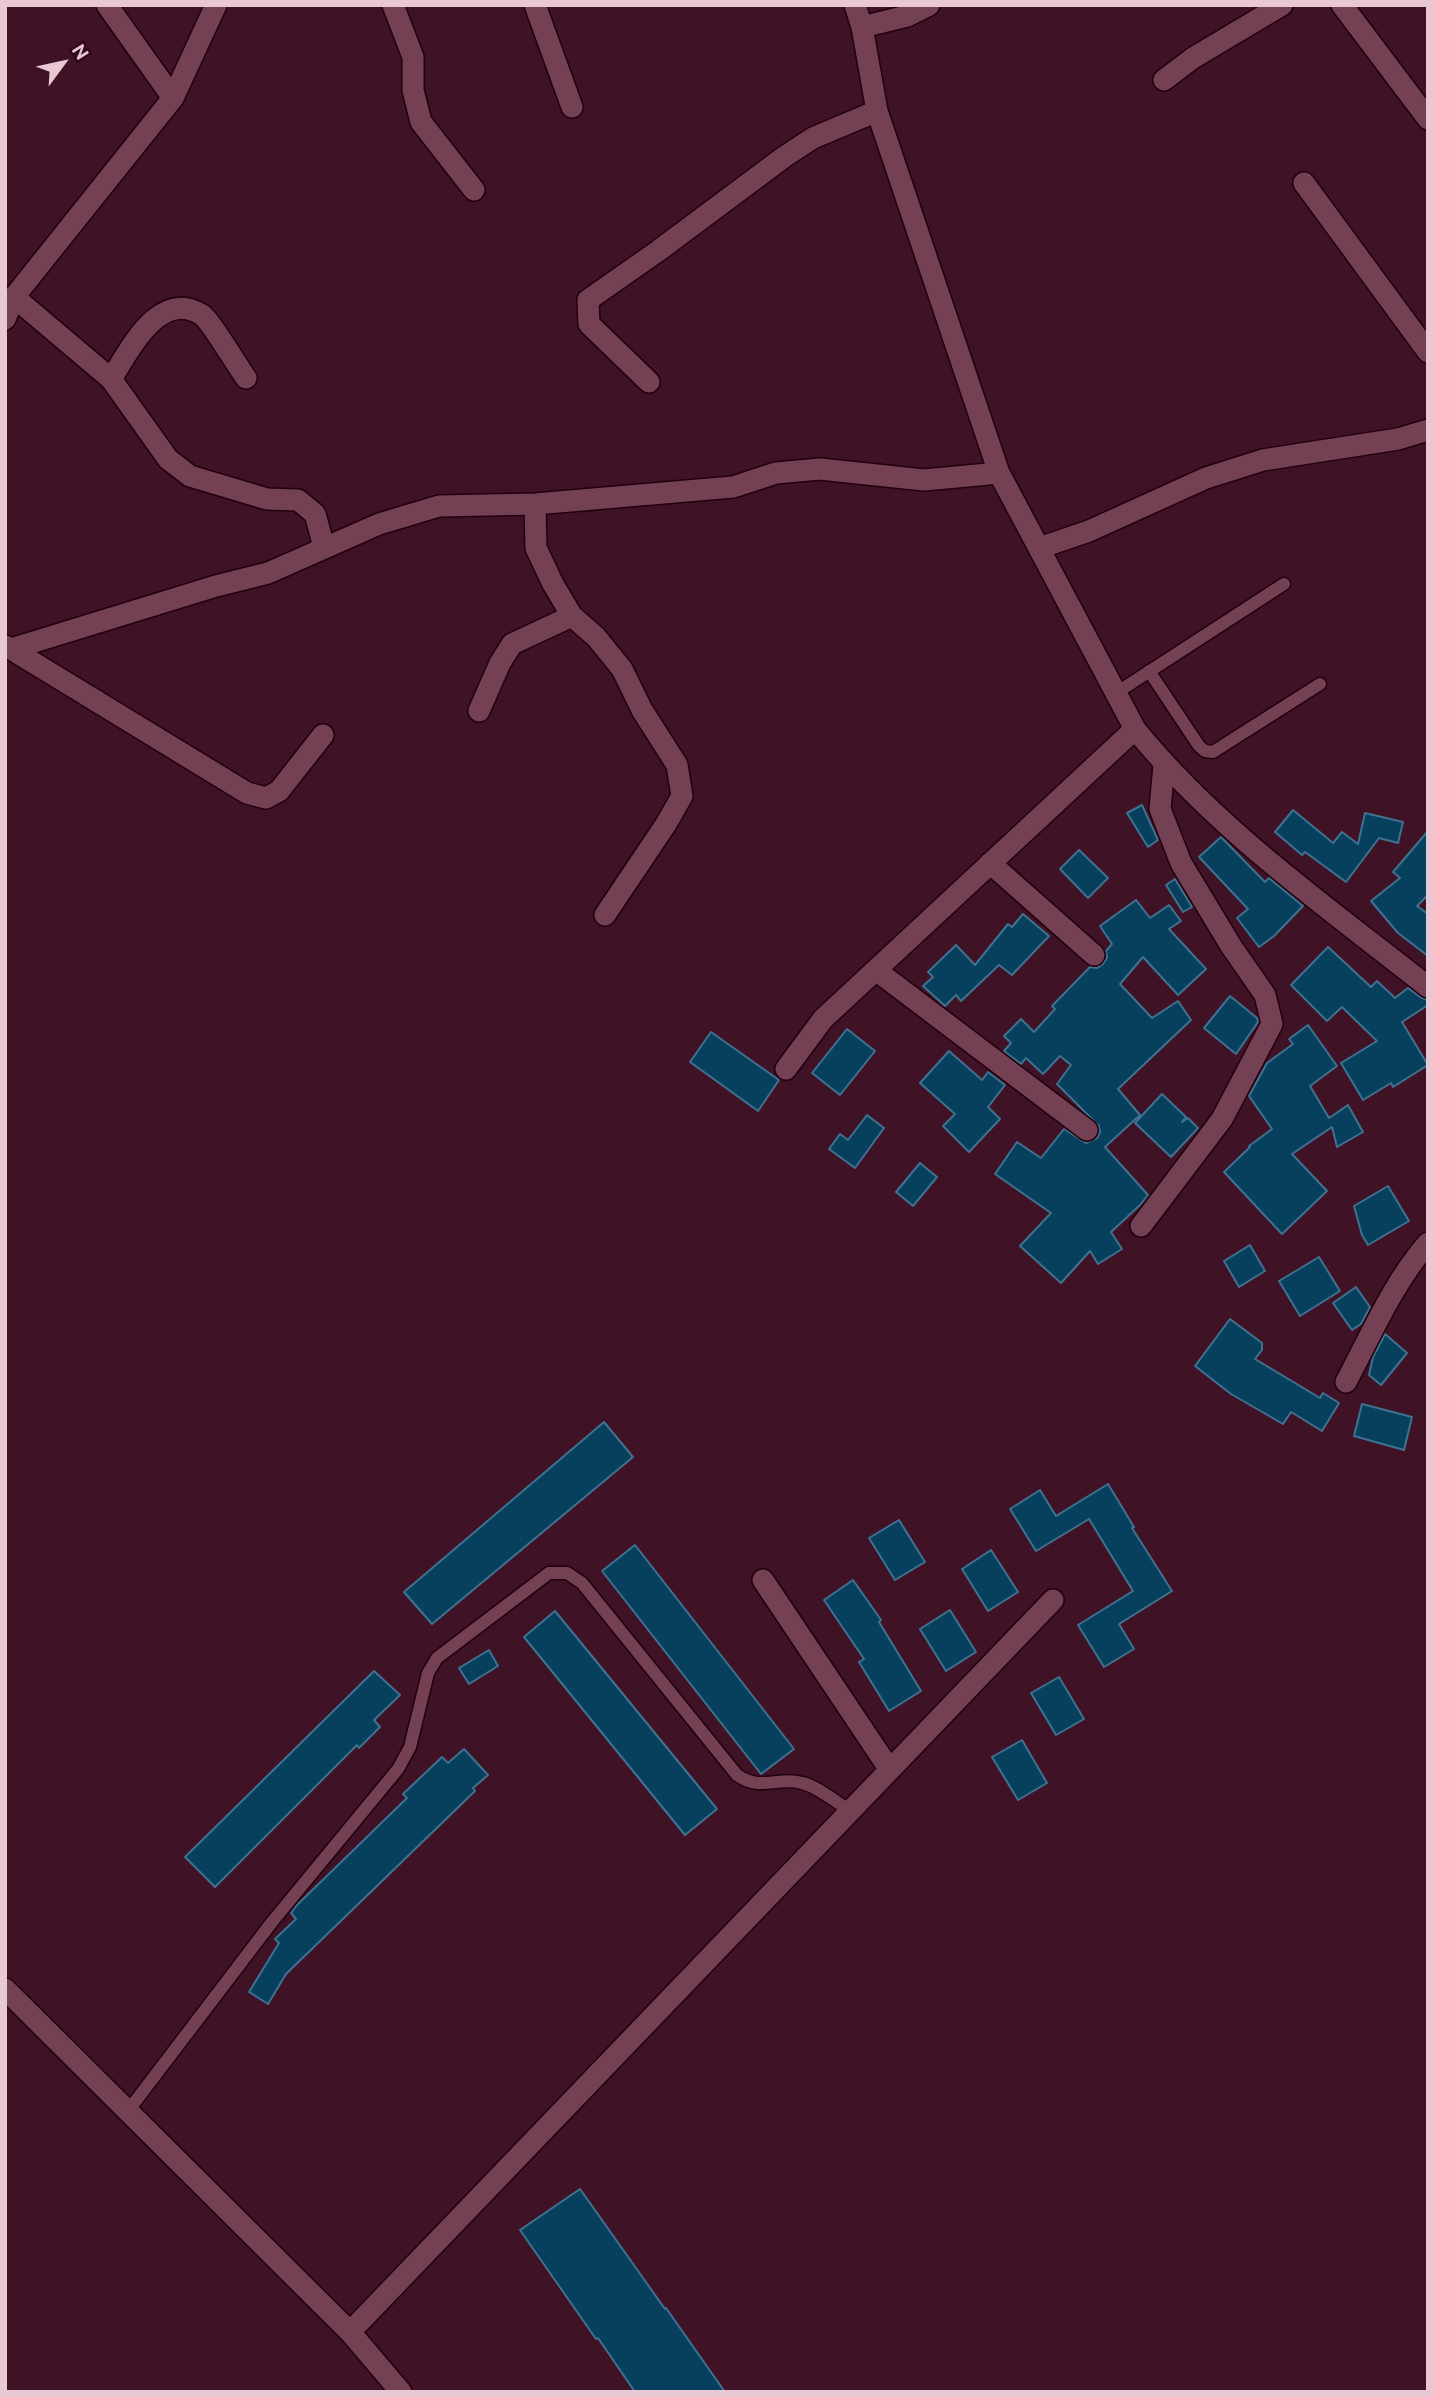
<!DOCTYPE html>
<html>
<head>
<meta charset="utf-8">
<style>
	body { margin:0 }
	#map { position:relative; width:1433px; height:2397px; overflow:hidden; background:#3f1225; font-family:Ubuntu,sans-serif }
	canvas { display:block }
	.frame { position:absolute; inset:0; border:7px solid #e8c9d3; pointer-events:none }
	.north { position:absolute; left:28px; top:28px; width:70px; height:70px; -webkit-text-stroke:5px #34081c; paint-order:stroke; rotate:57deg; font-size:19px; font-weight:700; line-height:28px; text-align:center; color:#e8c9d3 }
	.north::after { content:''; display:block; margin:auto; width:24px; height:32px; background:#e8c9d3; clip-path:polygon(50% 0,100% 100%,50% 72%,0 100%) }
</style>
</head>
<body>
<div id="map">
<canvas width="1433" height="2397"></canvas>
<div class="frame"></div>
<div class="north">N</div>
</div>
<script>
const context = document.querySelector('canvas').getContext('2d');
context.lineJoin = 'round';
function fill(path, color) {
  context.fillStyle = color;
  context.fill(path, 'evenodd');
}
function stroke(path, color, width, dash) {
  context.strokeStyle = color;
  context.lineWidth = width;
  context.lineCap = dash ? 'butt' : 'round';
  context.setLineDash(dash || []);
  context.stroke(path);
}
const building = new Path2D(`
	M1142 805 1158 840 1148 847 1127 813Z
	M1293 810 1333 843 1342 832 1358 844 1365 813 1403 822 1398 843 1379 838 1346 882 1305 852 1302 855 1275 832Z
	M1428 831V895L1417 906 1428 914V956L1398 933 1371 901 1400 878 1393 872Z
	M1221 837 1265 882 1269 878 1303 906 1274 936 1259 947 1237 918 1248 909 1199 857Z
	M1079 850 1108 878 1088 898 1060 869Z
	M1175 879 1192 907 1183 912 1166 885Z
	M1136 900 1150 918 1169 905 1181 921 1169 929 1206 969 1178 995 1143 957 1120 984 1152 1018 1178 1001 1191 1020 1118 1089 1140 1115 1105 1147 1148 1195 1140 1205 1111 1232 1122 1249 1098 1264 1090 1251 1061 1283 1020 1246 1051 1213 995 1174 1017 1142 1041 1158 1064 1129 1086 1143 1097 1138 1100 1132 1099 1126 1057 1084 1071 1065 1060 1056 1043 1074 1026 1058 1021 1064 1004 1051 1011 1043 1004 1036 1021 1019 1034 1032 1055 1009 1052 1006 1090 967 1097 968 1103 964 1107 958 1106 951 1112 944 1100 926Z
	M1023 914 1049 936 1012 975 999 965 961 1001 956 995 945 1006 923 986 933 977 928 972 956 945 975 965 1008 924 1012 927Z
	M1328 947 1371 987 1377 981 1395 998 1408 988 1420 997 1428 1000V1005L1402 1022 1428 1065 1393 1087 1391 1083 1363 1100 1341 1063 1377 1041 1342 1007 1327 1021 1291 985Z
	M1230 996 1257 1018 1258 1022 1236 1054 1204 1028Z
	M1308 1025 1337 1066 1310 1086 1329 1118 1348 1105 1363 1132 1337 1147 1332 1127 1292 1154 1327 1191 1282 1234 1224 1172 1250 1147 1249 1146 1272 1129 1249 1096 1267 1063 1293 1044 1289 1039Z
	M847 1029 875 1051 840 1095 812 1073Z
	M711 1032 779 1080 758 1111 690 1062Z
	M949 1051 982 1080 988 1072 1005 1085 988 1107 1000 1119 969 1152 943 1126 955 1114 920 1083Z
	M1162 1094 1186 1117 1182 1122 1188 1118 1198 1128 1171 1157 1135 1123Z
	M867 1115 884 1128 855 1168 829 1149 840 1134 848 1140Z
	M920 1163 937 1177 913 1206 896 1192Z
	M1388 1186 1409 1221 1368 1245 1362 1235 1354 1206Z
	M1250 1245 1265 1271 1239 1287 1224 1261Z
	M1319 1257 1340 1291 1300 1316 1279 1281Z
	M1356 1287 1370 1307 1361 1324 1352 1330 1333 1303Z
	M1230 1319 1262 1343V1350L1255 1359 1320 1398 1323 1393 1339 1403 1322 1431 1291 1412 1283 1424 1231 1394 1195 1366Z
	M1385 1334 1407 1353 1381 1385 1369 1375 1373 1357Z
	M1362 1404 1412 1417 1404 1450 1354 1436Z
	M604 1422 633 1457 432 1624 404 1592Z
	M1108 1484 1134 1527 1132 1528 1172 1591 1119 1624 1134 1649 1104 1667 1078 1625 1133 1591 1089 1519 1036 1551 1010 1509 1040 1490 1056 1516Z
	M899 1520 925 1562 895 1580 869 1538Z
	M635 1545 794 1749 761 1774 602 1571Z
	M991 1550 1018 1592 988 1611 962 1569Z
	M853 1580 881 1620 879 1622 921 1691 889 1711 859 1662 864 1659 824 1600Z
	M950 1610 976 1652 946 1671 920 1629Z
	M555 1611 717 1809 685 1835 524 1637Z
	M489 1650 498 1666 469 1684 459 1668Z
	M374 1671 400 1695 374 1720 380 1727 359 1748 357 1745 215 1887 185 1857Z
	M1059 1677 1084 1719 1056 1735 1031 1693Z
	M1022 1740 1047 1783 1018 1800 992 1757Z
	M464 1749 488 1775 473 1788 475 1791 286 1974 268 2004 249 1992 279 1943 275 1939 296 1919 291 1913 297 1905 407 1798 403 1794 442 1757 448 1763Z
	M580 2189 665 2309 666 2308 725 2392H635L598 2338 596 2339 520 2230Z`);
fill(building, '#06405d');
stroke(building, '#3f7291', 2);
const lane = new Path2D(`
	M1149 671 1199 746 1205 751 1213 752 1320 684
	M1116 693 1284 584
	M128 2111 272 1922 398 1769 410 1747 428 1673 437 1658 549 1573H567L582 1583 737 1775C761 1792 778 1776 802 1783 817 1786 837 1803 851 1811`);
const street = new Path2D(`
	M107 5 173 98
	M393 5 413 57V90L421 122 474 190
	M535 5 572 107
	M855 5 862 27 877 111 999 473 1135 729C1217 830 1326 906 1428 987
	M1342 5 1428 119
	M862 27 907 16 929 5
	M1164 80 1193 58 1282 5
	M1304 183 1428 352
	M14 297 111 379 168 459 190 476 267 499 298 500 315 514 324 547
	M5 319 14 297 173 98 216 5
	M111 379C130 350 159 288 202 315 210 320 238 367 246 378
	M649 382 589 324 588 300 658 251 784 157 813 138 877 111
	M535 504 536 548 553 584 572 616 596 637 622 669 642 710 677 765 682 796 666 824 605 915
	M1039 548 1089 531 1206 478 1263 460 1398 439 1428 430
	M5 646 11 649 216 586 268 573 379 524 439 506 535 504 733 487 776 473 820 469 924 480 999 473
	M11 649 247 793 266 798 279 791 323 735
	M479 711 500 663 512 644 572 616
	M990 863 1094 955
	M877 971 1087 1130
	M786 1069 823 1019 1135 729
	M1141 1226 1222 1119 1272 1024 1265 995 1231 946 1181 863 1160 809 1164 765
	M1346 1382C1371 1335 1393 1283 1428 1243
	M763 1580 890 1770
	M5 1989 350 2332 401 2392
	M350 2332 1053 1600`);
stroke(lane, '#23000e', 15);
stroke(street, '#23000e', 24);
stroke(lane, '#734153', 12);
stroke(street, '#734153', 21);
</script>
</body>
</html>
